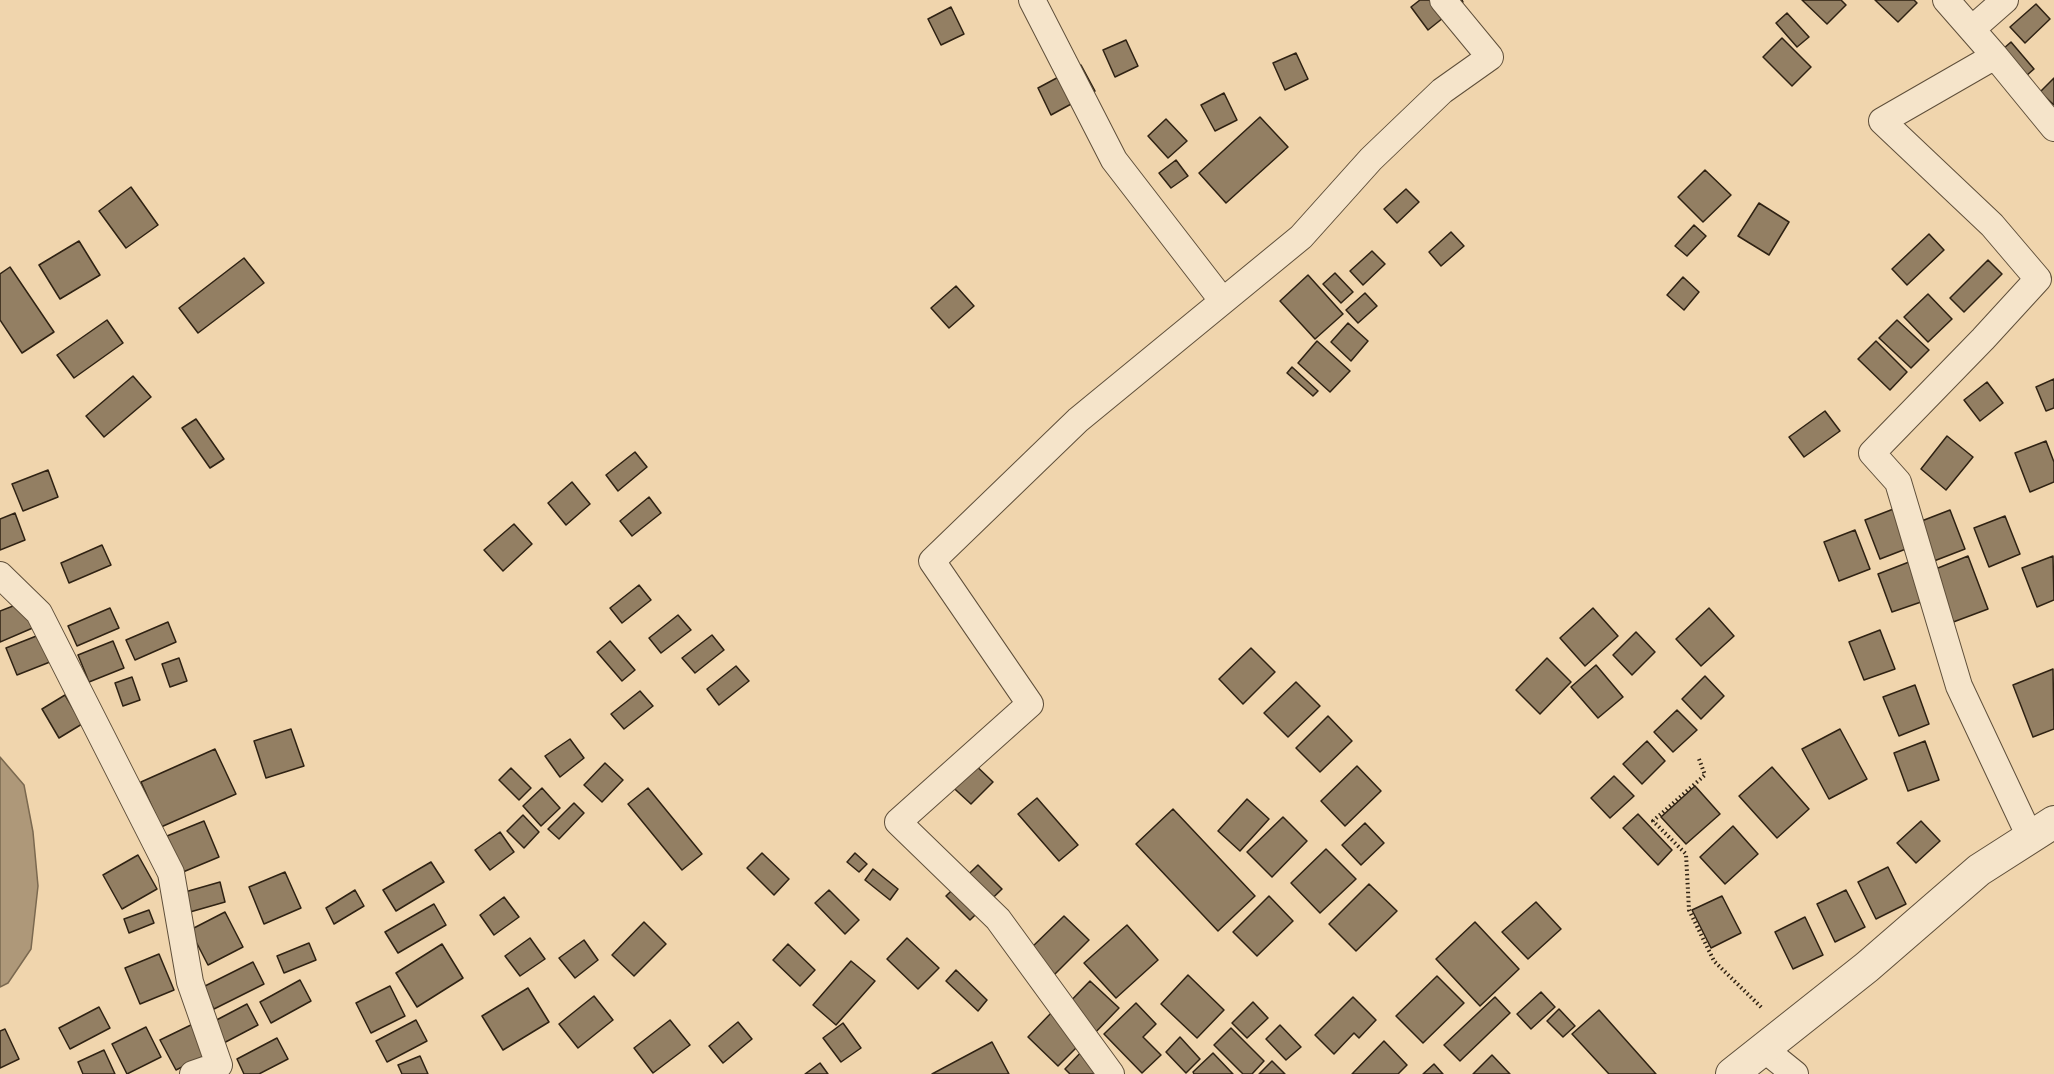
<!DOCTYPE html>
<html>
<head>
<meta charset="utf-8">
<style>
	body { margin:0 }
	canvas { display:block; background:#f0d5ad }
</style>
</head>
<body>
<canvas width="2054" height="1074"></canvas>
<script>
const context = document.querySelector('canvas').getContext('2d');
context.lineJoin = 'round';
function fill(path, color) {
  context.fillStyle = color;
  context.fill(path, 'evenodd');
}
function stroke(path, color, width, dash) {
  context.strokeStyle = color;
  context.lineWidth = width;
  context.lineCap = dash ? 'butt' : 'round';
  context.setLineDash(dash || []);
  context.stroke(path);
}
const water = new Path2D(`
	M0 757 24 785 33 832 38 886 31 949 8 983 0 987Z`);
fill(water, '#ae9879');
stroke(water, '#7b6950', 1.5);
const building = new Path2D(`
	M1420 0H1462L1463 2 1428 30 1411 7Z
	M1802 0H1841L1846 5 1827 24Z
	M1875 0H1914L1917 3 1898 22Z
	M2036 4 2050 19 2025 43 2010 27Z
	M951 7 964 34 941 45 928 19Z
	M1787 13 1809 37 1797 47 1776 23Z
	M1782 38 1811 67 1792 86 1763 57Z
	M1126 40 1138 66 1115 77 1103 50Z
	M2011 42 2034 69 2018 83 1995 56Z
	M1296 53 1308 79 1285 90 1273 63Z
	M1081 65 1095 91 1051 115 1038 88Z
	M2054 78V105L2040 92Z
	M1224 93 1237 120 1215 131 1201 105Z
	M1260 117 1288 147 1226 203 1199 173Z
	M1166 119 1187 141 1168 158 1148 136Z
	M1176 160 1188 176 1171 188 1159 173Z
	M1705 170 1731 195 1703 222 1678 197Z
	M131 187 158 225 126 248 99 211Z
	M1406 189 1419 202 1397 223 1384 209Z
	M1759 203 1789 222 1769 255 1738 236Z
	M1694 225 1706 236 1687 256 1675 246Z
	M1451 232 1464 246 1441 266 1429 252Z
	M1929 234 1944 250 1907 285 1892 269Z
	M79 241 100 275 60 299 39 265Z
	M1372 251 1385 264 1363 285 1350 271Z
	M244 258 264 283 198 333 179 308Z
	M1988 260 2002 274 1964 312 1950 298Z
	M10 267 54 332 22 353 0 320V274Z
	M1335 273 1353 292 1341 303 1323 284Z
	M1308 275 1343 314 1315 339 1280 301Z
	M1683 277 1699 292 1684 310 1667 295Z
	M956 286 974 306 949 328 931 308Z
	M1365 293 1377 306 1358 323 1346 310Z
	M1928 294 1952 319 1928 342 1904 317Z
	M107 320 123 343 74 378 57 355Z
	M1897 320 1929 350 1911 368 1879 338Z
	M1348 323 1368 341 1351 361 1331 342Z
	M1317 341 1350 371 1330 392 1298 363Z
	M1876 341 1907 372 1890 390 1858 359Z
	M1292 367 1318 391 1313 396 1287 373Z
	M133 376 151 397 104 437 86 416Z
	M2054 379V408L2046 411 2036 387Z
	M1987 382 2003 403 1980 421 1964 400Z
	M1825 411 1840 431 1804 457 1789 437Z
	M196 419 224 459 210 468 182 428Z
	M1947 436 1973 457 1946 490 1921 469Z
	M2046 441 2054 462V482L2030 492 2015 453Z
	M635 452 647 467 618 491 606 475Z
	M48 470 58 497 23 511 12 484Z
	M572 482 590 504 566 525 548 503Z
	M649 497 661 513 632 536 620 521Z
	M1896 508 1911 547 1880 559 1865 520Z
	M1950 510 1965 549 1934 561 1919 522Z
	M15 513 25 540 0 550V519Z
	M2005 516 2020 554 1989 567 1974 528Z
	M514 524 532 544 503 571 484 550Z
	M1855 530 1870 569 1839 581 1824 542Z
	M102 545 111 565 69 583 61 563Z
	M1968 556 1988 609 1948 624 1928 572Z
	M2053 556 2054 600 2037 607 2022 568Z
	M1909 562 1924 601 1892 612 1878 574Z
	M639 585 651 600 622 623 610 608Z
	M26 601 35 627 0 642V611Z
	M110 608 119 628 77 646 68 626Z
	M1593 608 1618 636 1585 666 1560 638Z
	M1709 608 1734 636 1701 666 1676 639Z
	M678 615 691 630 661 653 649 638Z
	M168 622 176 642 135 660 126 640Z
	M1880 630 1895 669 1864 680 1849 642Z
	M1636 632 1655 652 1632 675 1613 655Z
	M44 633 55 660 17 675 6 648Z
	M712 635 724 650 695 673 682 658Z
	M113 641 124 668 89 682 78 655Z
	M610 641 635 670 622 681 597 652Z
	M1251 648 1275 672 1243 704 1219 679Z
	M179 658 187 681 170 687 162 664Z
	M1547 658 1571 682 1540 714 1516 690Z
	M1596 665 1623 697 1598 718 1571 687Z
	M736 666 749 681 719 705 707 689Z
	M2053 669 2054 729 2033 737 2013 685Z
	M1705 676 1724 696 1701 719 1682 699Z
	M132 677 140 700 123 706 115 683Z
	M1296 682 1320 706 1288 737 1264 713Z
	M1915 685 1929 724 1899 736 1883 697Z
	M640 691 653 706 624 729 611 714Z
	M65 695 82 724 59 738 42 709Z
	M1677 710 1697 730 1673 752 1654 732Z
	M1328 716 1352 741 1320 772 1296 748Z
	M291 729 304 766 266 778 254 741Z
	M1840 729 1867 779 1829 799 1802 749Z
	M570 739 584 758 560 777 545 756Z
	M1647 741 1665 761 1642 784 1623 764Z
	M1925 741 1939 780 1908 791 1894 753Z
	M215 749 236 794 161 827 141 782Z
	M967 757 993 782 971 804 945 780Z
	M605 763 623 780 602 802 584 785Z
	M1357 766 1381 791 1345 826 1321 801Z
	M1772 767 1809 809 1777 838 1739 796Z
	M511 768 531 788 519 800 499 780Z
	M1614 776 1634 796 1610 818 1591 798Z
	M1695 786 1720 814 1686 844 1661 817Z
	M542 788 560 808 541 826 523 806Z
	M648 788 702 854 682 870 628 804Z
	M1037 798 1078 845 1059 861 1018 814Z
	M1247 799 1269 819 1240 851 1218 831Z
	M574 803 584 813 559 839 548 829Z
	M1173 809 1255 896 1218 931 1136 844Z
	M1638 814 1672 850 1658 865 1623 828Z
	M523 815 539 832 524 848 507 831Z
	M1283 817 1307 841 1272 877 1247 852Z
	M204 821 219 857 183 872 167 836Z
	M1921 821 1940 841 1916 863 1897 843Z
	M1365 823 1384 843 1361 865 1342 845Z
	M1733 826 1758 854 1725 884 1700 857Z
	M500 832 514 852 490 870 475 850Z
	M1326 849 1356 879 1320 913 1291 883Z
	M762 853 789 879 774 895 747 868Z
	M855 853 867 864 859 872 847 862Z
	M138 855 157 889 122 909 103 875Z
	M431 862 444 882 396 911 383 890Z
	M978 865 1002 889 970 920 946 896Z
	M1888 867 1906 904 1876 919 1858 882Z
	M873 869 898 889 890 900 865 880Z
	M285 872 301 908 264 924 249 887Z
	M220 882 225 902 176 916 171 896Z
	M1369 884 1397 911 1356 951 1329 924Z
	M355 890 364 906 334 924 326 908Z
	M829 890 859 920 845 934 815 903Z
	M1846 890 1865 927 1835 942 1817 904Z
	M1269 896 1293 921 1257 956 1233 932Z
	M1722 896 1741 933 1711 948 1692 910Z
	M504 897 519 917 494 935 480 915Z
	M1536 902 1561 929 1528 959 1502 932Z
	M434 904 446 925 398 953 385 932Z
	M149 910 154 923 129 933 124 919Z
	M225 912 243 947 208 965 190 930Z
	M1064 916 1089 940 1053 976 1028 951Z
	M1805 917 1823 955 1793 969 1775 932Z
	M644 922 666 944 634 976 612 955Z
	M1475 922 1519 969 1480 1006 1436 959Z
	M1127 925 1158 960 1116 998 1084 963Z
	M530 938 545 959 520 976 505 956Z
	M907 938 939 968 918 989 887 959Z
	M584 940 598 960 575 978 559 958Z
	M309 943 316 960 284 973 277 956Z
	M442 944 463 978 417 1007 396 973Z
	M788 944 815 970 800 986 773 960Z
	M159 954 174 990 140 1004 125 968Z
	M851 961 875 981 836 1025 813 1005Z
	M253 962 264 984 214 1009 203 987Z
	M956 970 987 1000 978 1011 946 981Z
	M1188 975 1224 1010 1197 1038 1161 1004Z
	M1437 976 1464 1003 1423 1043 1396 1016Z
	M300 980 311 1001 271 1023 260 1002Z
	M1090 981 1119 1008 1088 1040 1060 1012Z
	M390 986 405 1016 371 1033 356 1003Z
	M528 988 549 1022 503 1050 482 1016Z
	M1541 992 1555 1007 1531 1029 1517 1014Z
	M594 996 613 1020 578 1048 559 1024Z
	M1353 997 1376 1020 1359 1038 1354 1033 1334 1054 1315 1035Z
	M1495 997 1510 1013 1460 1061 1444 1045Z
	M1253 1002 1268 1018 1247 1038 1232 1023Z
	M1136 1003 1156 1024 1143 1037 1161 1055 1142 1073 1104 1034Z
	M247 1004 258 1025 218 1046 207 1025Z
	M99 1007 110 1028 70 1049 59 1028Z
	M1559 1009 1575 1026 1563 1037 1547 1021Z
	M1599 1010 1656 1074H1609L1572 1034Z
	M1053 1011 1084 1040 1058 1066 1028 1037Z
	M416 1020 427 1041 387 1062 376 1041Z
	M670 1020 690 1045 653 1073 634 1048Z
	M738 1022 752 1039 723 1063 709 1046Z
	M195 1023 210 1053 176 1070 160 1040Z
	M843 1023 861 1048 841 1062 823 1038Z
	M1280 1025 1301 1047 1286 1060 1266 1039Z
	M146 1027 161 1057 127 1074 112 1044Z
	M1231 1028 1264 1061 1252 1074H1243L1214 1045Z
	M5 1029 19 1059 0 1068V1031Z
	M1180 1037 1200 1059 1186 1073 1166 1052Z
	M277 1038 288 1059 259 1074H244L237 1059Z
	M1384 1041 1407 1065 1398 1074H1352Z
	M992 1042 1009 1074H932Z
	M1085 1048 1106 1074H1070L1065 1069Z
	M104 1050 115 1074H83L78 1062Z
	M1213 1053 1233 1074H1194L1193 1072Z
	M1492 1055 1510 1074H1473Z
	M420 1056 428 1074H402L398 1065Z
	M1272 1061 1285 1074H1259Z
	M820 1063 828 1074H805Z
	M1434 1064 1443 1074H1423Z`);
fill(building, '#937f63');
stroke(building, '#2f2213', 1.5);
const minor = new Path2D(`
	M1032 0 1114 160 1222 300
	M1946 0 1995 56 1882 121 1992 225 2038 279 1983 339 1872 453 1898 482 1959 686 2030 837
	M1972 29 2005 0
	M1995 56 2054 128
	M0 575 39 613 171 873 190 982 219 1065 193 1074
	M1764 1049 1795 1074
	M1111 1074 998 919 898 822 1030 704 932 561 1078 420 1301 237 1371 159 1442 91 1490 57 1443 0`);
const tertiary = new Path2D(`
	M1732 1074 1867 967 1979 870 2054 822`);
stroke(minor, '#5f4f3a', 28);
stroke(tertiary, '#5f4f3a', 34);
stroke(new Path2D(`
	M1699 759 1705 775 1653 821 1686 854 1689 910 1714 961 1763 1009`), '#2f2213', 4, [1.5, 3]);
stroke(minor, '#f5e4ca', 26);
stroke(tertiary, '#f5e4ca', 32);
</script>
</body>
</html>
